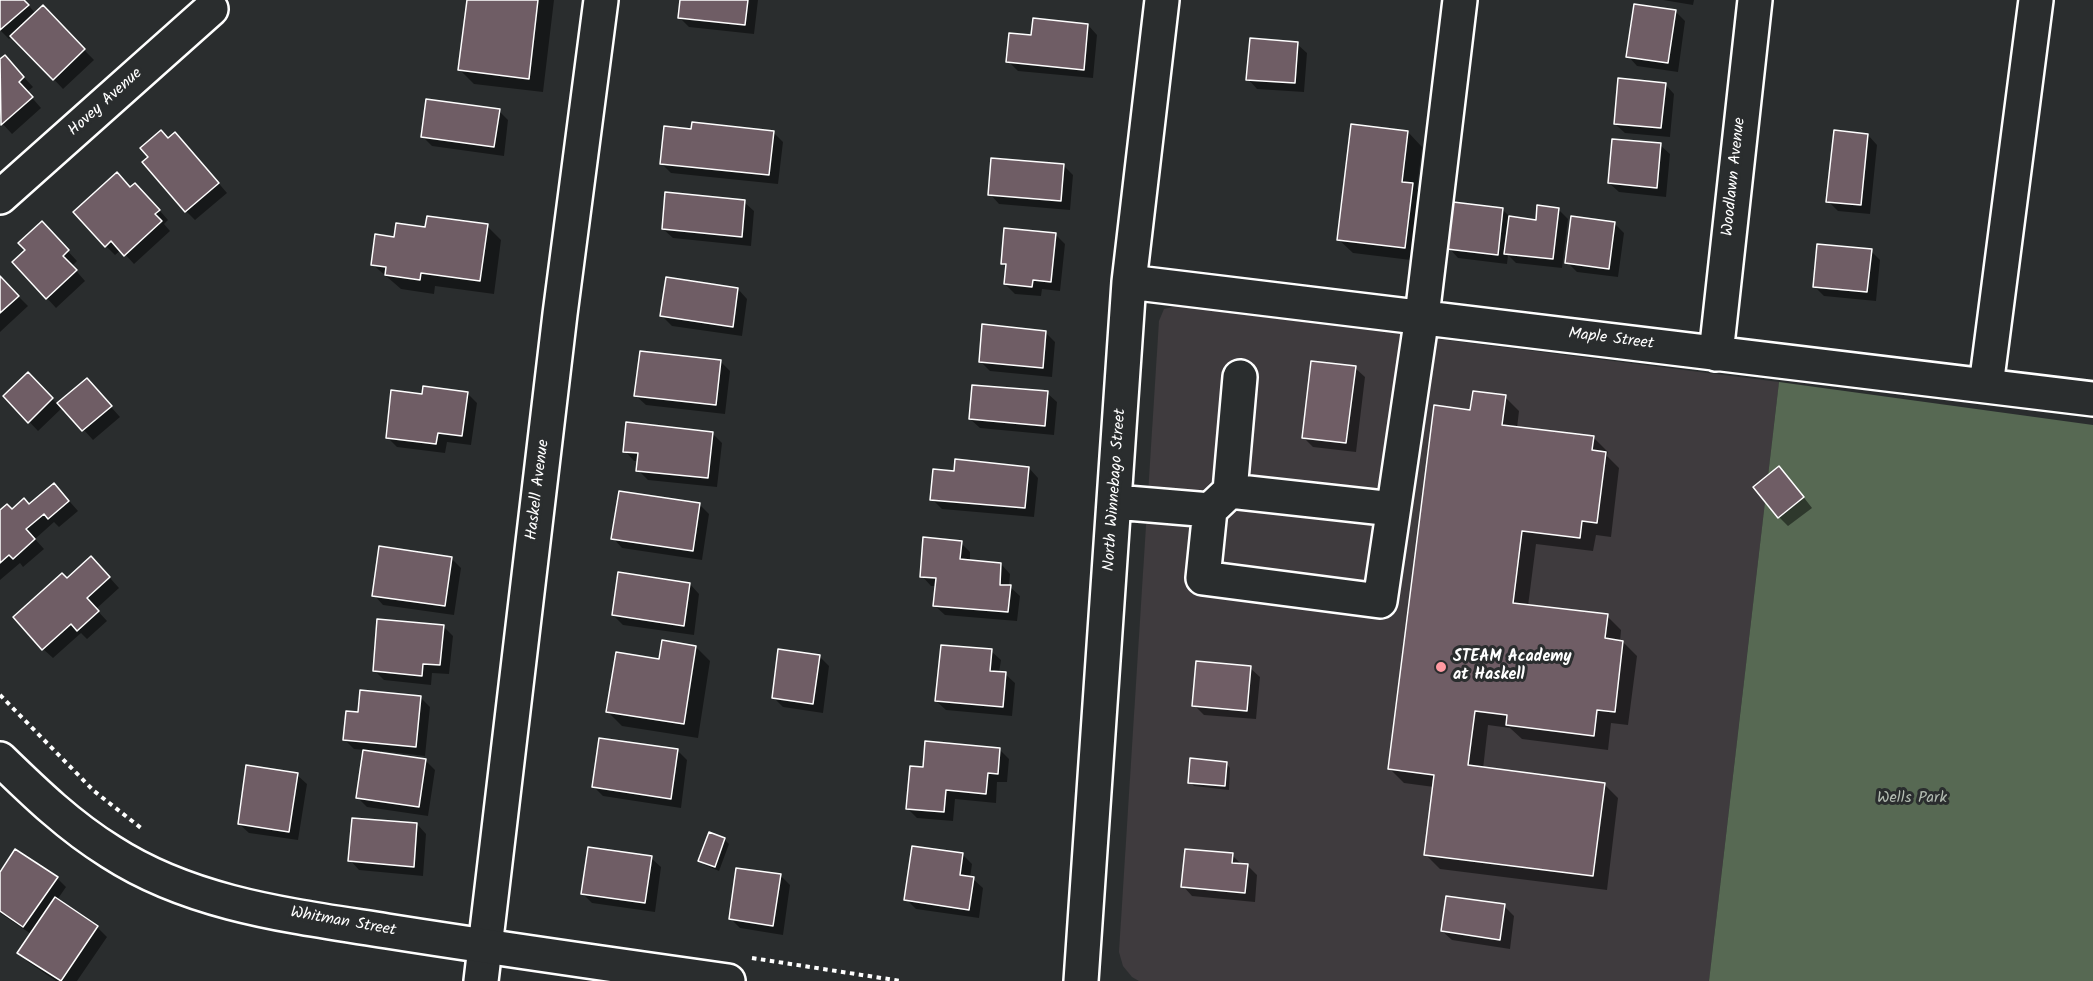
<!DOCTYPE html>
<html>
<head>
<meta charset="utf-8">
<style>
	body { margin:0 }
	canvas { display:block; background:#2a2d2e }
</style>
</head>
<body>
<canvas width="2093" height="981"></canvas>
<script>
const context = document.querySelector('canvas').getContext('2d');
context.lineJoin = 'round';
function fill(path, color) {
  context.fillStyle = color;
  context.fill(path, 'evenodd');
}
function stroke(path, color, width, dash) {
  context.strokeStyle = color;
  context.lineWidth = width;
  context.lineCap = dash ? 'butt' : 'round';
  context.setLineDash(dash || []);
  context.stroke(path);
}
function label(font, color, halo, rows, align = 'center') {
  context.font = font + ' Kalam,sans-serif';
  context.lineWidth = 6;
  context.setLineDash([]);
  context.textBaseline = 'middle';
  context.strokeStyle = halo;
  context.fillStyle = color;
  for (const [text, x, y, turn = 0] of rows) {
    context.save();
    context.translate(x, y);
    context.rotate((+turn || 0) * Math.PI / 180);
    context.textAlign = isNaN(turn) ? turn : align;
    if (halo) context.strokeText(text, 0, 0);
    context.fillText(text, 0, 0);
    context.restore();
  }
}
fill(new Path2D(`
	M1177 306 1779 382 1709 981H1139L1132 977 1123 966 1119 952 1159 321 1164 309Z`), '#3f3b3e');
fill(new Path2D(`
	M1779 382 2093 425V981H1709Z`), '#576953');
fill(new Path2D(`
	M0 0H24L36 14 43 8 94 60 63 89 13 36 9 39 0 30Z
	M468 0H554L543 92 474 84 460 70Z
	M681 0H758L754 34 689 27 680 18Z
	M1663 0H1694L1693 5Z
	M1675 11 1685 21 1678 72 1637 66 1628 56Z
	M1088 25 1097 35 1093 78 1018 71 1008 61Z
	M1297 44 1307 53 1304 92 1257 89 1248 79Z
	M5 57 33 87 27 92 41 108 12 134 0 121V61Z
	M1665 84 1674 94 1670 137 1625 133 1615 124Z
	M499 111 508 120 504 156 432 146 423 137Z
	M693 131 774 133 783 142 778 184 671 173 661 163Z
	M1408 132 1422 147 1417 189 1427 199 1419 261 1353 253 1338 239Z
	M1868 135 1877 145 1870 214 1838 211 1828 201Z
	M169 139 185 144 227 193 195 220 186 211Z
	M1660 145 1670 154 1666 197 1619 192 1609 183Z
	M1063 165 1073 175 1070 210 999 204 990 194Z
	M131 189 145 194 168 220 164 224 170 231 134 264 121 250 115 255 106 246Z
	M744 202 754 211 751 246 673 238 663 229Z
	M1502 209 1511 218 1537 221 1558 209 1568 219 1562 268 1516 263 1508 255 1507 264 1458 258 1449 248Z
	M1614 223 1624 233 1618 277 1577 272 1567 262Z
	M487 226 501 240 494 294 435 286 434 294 401 289 372 264 396 238 427 229Z
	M51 233 77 261 72 266 85 281 56 308 14 262Z
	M1055 234 1065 244 1060 291 1042 289 1041 296 1015 294 1005 284 1007 268 1002 263Z
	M1871 251 1880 260 1876 301 1824 296 1814 286Z
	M0 278 28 306 0 332Z
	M738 289 747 299 742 336 672 326 662 316Z
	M1046 333 1055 342 1052 377 990 371 980 361Z
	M720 361 730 371 725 414 646 405 636 396Z
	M1355 368 1365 377 1356 452 1313 447 1303 437Z
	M28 374 58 405 87 380 120 417 93 440 63 407 38 431 5 396Z
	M467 393 477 403 471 445 447 442 445 453 397 447 387 437 423 396Z
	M1047 393 1057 402 1054 435 980 428 970 419Z
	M1505 397 1519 411 1517 428 1594 438 1608 452 1607 456 1619 468 1611 537 1596 535 1593 551 1536 544 1528 606 1607 616 1621 630 1620 642H1623L1637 656 1628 725 1611 723 1608 750 1522 739 1510 728 1488 725 1483 769 1604 784 1618 798 1607 890 1440 869 1426 855 1434 787 1404 783 1390 769 1472 412Z
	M712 433 722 443 717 487 648 480 638 470 639 461H634L625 451Z
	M1029 468 1038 478 1034 517 942 509 932 499 955 473Z
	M1788 477 1812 508 1788 526 1779 517Z
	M63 494 78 511 59 527 54 522 35 539 44 549 23 567 20 563 0 580V512L30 506Z
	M699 504 709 514 702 560 622 548 613 538Z
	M961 543 970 552V561L1001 564 1010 574 1009 586 1020 596 1017 621 945 615 935 606 936 586H931L922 576Z
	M451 558 461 568 454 615 383 605 374 595Z
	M101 568 119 588 96 609 107 621 87 639 81 633 53 658 43 649 67 580Z
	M690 584 699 594 694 635 623 625 613 615Z
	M443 626 453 636 449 674 432 673 431 685 384 680 374 670Z
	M696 647 710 661 698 738 622 726 608 712 660 661Z
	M991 651 1001 660 999 673 1005 674 1015 683 1012 716 946 710 936 701Z
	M819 656 829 666 823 713 783 707 774 698Z
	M1250 668 1260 677 1256 719 1204 715 1194 705Z
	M421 698 430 707 425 756 381 751V754L426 761 435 770 428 816 367 807 357 797 364 750 354 749 344 739 359 714Z
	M1000 750 1009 759 1007 782H997L996 803 955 799 953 821 917 818 908 809 924 769Z
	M678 751 687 760 681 808 603 796 594 787Z
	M1226 763 1230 768 1229 790 1194 786 1190 782Z
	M297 775 307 784 298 840 249 833 239 824Z
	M417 824 426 834 423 876 359 870 350 860Z
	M724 839 729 844 719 871 705 865 700 860Z
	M962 854 972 864 970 878 973 879 983 888 979 918 916 909 906 899Z
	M1232 855 1242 865 1248 866 1257 875 1255 902 1192 896 1183 886Z
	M651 858 661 867 655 912 592 903 582 893Z
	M0 874 57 878 66 887 57 900 97 927 107 937 77 981H56L28 962 19 952 31 934 0 913Z
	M781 876 790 885 783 935 740 928 730 918Z
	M1504 906 1514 916 1510 949 1452 940 1442 931Z`), '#0007');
const building = new Path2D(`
	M0 0H24L29 5 0 30Z
	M467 0H538L529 79 458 70Z
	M680 0H748L745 25 678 18Z
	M1634 4 1676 10 1668 63 1626 57Z
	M43 5 85 49 53 80 10 36Z
	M1033 18 1088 24 1084 70 1006 62 1009 33 1031 35Z
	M1250 38 1298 42 1295 83 1246 80Z
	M5 55 24 77 19 82 33 97 1 125 0 59Z
	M1618 78 1666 83 1661 128 1614 124Z
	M426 99 500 109 494 147 421 137Z
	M692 122 774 131 769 175 660 164 664 126 691 129Z
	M1351 124 1408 131 1402 182 1413 183 1405 248 1337 240Z
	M161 130 168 138 175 132 219 183 185 212 142 162 148 157 140 148Z
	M1834 130 1868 134 1861 205 1826 202Z
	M1612 139 1661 143 1657 188 1608 183Z
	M991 158 1064 164 1061 201 988 195Z
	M117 172 130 187 135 183 160 210 155 214 162 221 124 256 111 241 105 247 73 212Z
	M665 192 745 200 742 237 662 229Z
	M1453 202 1503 208 1498 255 1447 249Z
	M1537 205 1559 208 1553 259 1504 254 1509 216 1536 220Z
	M427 216 488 224 480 281 421 273 420 280 385 275 386 267 371 265 375 234 394 237 396 223 425 227Z
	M1571 216 1615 222 1609 269 1565 263Z
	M42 221 69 250 63 256 77 270 46 299 12 262 25 250 18 243Z
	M1004 228 1056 233 1051 282 1033 280 1032 287 1004 284 1006 264H1001Z
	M1817 244 1872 249 1867 292 1813 287Z
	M0 276 19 296 0 313Z
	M666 277 738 288 733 327 660 316Z
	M982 324 1046 331 1043 368 979 362Z
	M640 351 721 360 716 405 634 396Z
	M1311 361 1356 366 1346 443 1302 438Z
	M28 372 53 398 28 423 3 396Z
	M87 378 112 406 82 431 57 403Z
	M972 385 1048 391 1045 426 969 419Z
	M423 386 468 392 462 436 438 433 436 444 386 438 391 390 422 394Z
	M1473 391 1506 395 1502 425 1594 436 1592 450 1606 452 1597 523 1582 521 1580 538 1522 531 1513 603 1608 614 1605 638 1623 641 1615 712 1597 710 1594 736 1506 725 1507 715 1475 711 1468 765 1605 783 1593 876 1424 855 1434 775 1388 769 1434 405 1470 410Z
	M626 422 713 432 708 478 636 471 638 453 623 452Z
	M955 459 1029 467 1025 508 930 500 933 469 954 471Z
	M1779 466 1804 497 1778 518 1753 487Z
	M54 483 69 501 48 519 44 514 26 529 35 539 13 559 9 555 0 563V510L7 504 12 509 24 498 29 504Z
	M619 491 700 503 693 551 611 539Z
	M923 537 962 541 960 559 1001 563 1000 585H1011L1008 612 933 606 936 578 920 577Z
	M379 546 452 557 445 606 372 596Z
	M91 556 110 577 87 598 99 611 77 631 71 624 42 650 13 617 62 573 67 578Z
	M618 572 690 583 684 626 612 615Z
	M377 619 444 625 440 665 423 664 422 676 373 671Z
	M662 640 696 646 684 724 606 712 616 652 659 659Z
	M941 645 992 649 990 671 1006 672 1003 707 935 701Z
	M778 649 820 655 813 704 772 698Z
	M1196 661 1251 666 1247 711 1192 706Z
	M360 690 421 696 416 747 343 740 346 711 358 712Z
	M599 738 678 749 671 799 592 787Z
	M925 741 1000 748 998 774 988 773 986 794 946 790 944 812 906 809 910 766 923 767Z
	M363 750 426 759 419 807 356 798Z
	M1190 758 1227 762 1225 786 1188 783Z
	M246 765 298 773 289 832 238 824Z
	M352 818 417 823 414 867 348 861Z
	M709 832 725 838 715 867 698 861Z
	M912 846 963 853 960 875 974 877 969 910 904 900Z
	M588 847 652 856 645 903 581 894Z
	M15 849 58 877 23 927 0 911V872Z
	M1185 849 1233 853 1232 863 1248 864 1245 893 1181 887Z
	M736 868 781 874 773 926 729 919Z
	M1446 896 1505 904 1500 940 1441 931Z
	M55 897 98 926 61 981 17 953Z`);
fill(building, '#6f5d65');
stroke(building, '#fff', 1.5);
const minor = new Path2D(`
	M0 197 211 9
	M1129 282 2093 399
	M1716 354 1755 0
	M1986 386 2036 0
	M1230 491 1240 377
	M1115 502 1210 510 1203 578 1380 601 1422 316 1460 0
	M1210 510 1230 491 1393 509
	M481 981 560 314 601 0
	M1081 981 1129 282 1162 0`);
const major = new Path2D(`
	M0 759C35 793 69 826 111 852 193 905 293 916 387 931 501 949 614 965 728 981`);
stroke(minor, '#fff', 38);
stroke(major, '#fff', 38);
stroke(new Path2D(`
	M0 695 94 791 141 828
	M752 958 901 981`), '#fff', 4, [4.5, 4.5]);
stroke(minor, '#2a2d2e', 33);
stroke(major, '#2a2d2e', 33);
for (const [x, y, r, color] of [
	[1441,667,6,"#ff9aa2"]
]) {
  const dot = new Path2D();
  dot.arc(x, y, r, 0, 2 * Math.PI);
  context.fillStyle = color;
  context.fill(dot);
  stroke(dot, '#2a2d2e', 2);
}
label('16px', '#fff', '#2a2d2e', [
	["Hovey Avenue",106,103,-42],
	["Woodlawn Avenue",1735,177,-84],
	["Maple Street",1611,340,7],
	["Haskell Avenue",539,490,-83],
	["North Winnebago Street",1116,490,-86],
	["Whitman Street",343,923,10]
]);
label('bold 16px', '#fff', '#2a2d2e', [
	["STEAM Academy",1453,658],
	["at Haskell",1453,676]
], 'left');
label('16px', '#b3bcb2', '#2a2d2e', [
	["Wells Park",1912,799]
]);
</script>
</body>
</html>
